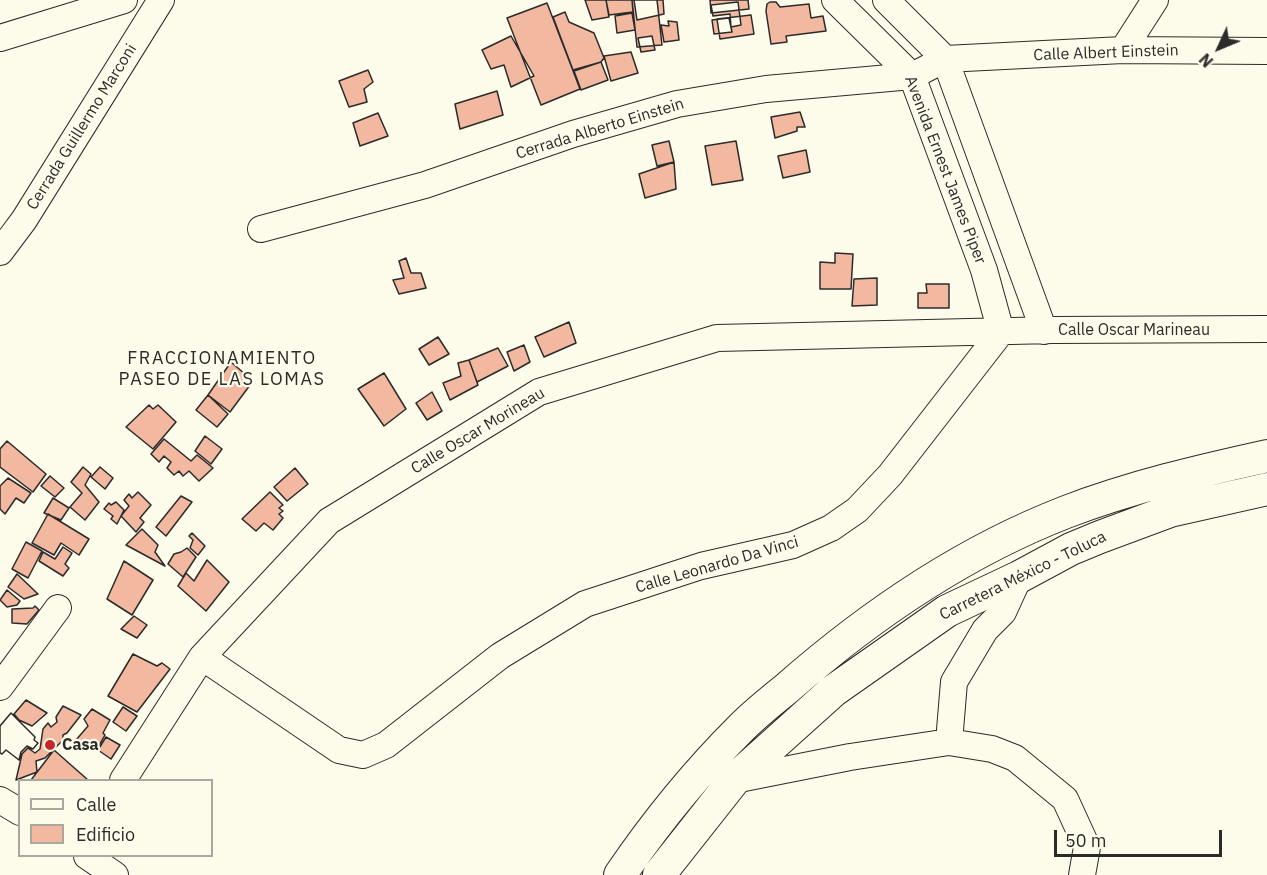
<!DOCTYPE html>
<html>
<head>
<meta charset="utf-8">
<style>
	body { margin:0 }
	#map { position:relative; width:1267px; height:875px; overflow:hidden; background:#fdfbea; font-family:"IBM Plex Sans",sans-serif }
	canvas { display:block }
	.legend { position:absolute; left:18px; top:779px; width:195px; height:78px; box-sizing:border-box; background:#fdfbea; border:2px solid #a9a89e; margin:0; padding:8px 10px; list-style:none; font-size:18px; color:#2b2b2b }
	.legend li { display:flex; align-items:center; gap:12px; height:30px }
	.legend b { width:30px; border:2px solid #a9a89e }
	.north { position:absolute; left:1189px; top:18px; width:60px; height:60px; -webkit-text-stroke:4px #fdfbea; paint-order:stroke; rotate:226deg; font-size:16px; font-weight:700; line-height:24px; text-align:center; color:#2b2b2b }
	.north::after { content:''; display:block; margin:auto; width:21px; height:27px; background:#2b2b2b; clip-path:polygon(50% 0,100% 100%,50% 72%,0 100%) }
	.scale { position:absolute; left:1054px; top:830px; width:168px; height:27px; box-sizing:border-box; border:3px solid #2b2b2b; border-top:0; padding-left:8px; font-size:18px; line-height:21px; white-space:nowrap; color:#2b2b2b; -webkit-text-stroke:4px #fdfbea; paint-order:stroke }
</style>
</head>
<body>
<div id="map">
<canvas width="1267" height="875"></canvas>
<ul class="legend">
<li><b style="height:8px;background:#fdfbea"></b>Calle</li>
<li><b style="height:16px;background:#f2b8a0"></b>Edificio</li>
</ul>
<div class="north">N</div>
<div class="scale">50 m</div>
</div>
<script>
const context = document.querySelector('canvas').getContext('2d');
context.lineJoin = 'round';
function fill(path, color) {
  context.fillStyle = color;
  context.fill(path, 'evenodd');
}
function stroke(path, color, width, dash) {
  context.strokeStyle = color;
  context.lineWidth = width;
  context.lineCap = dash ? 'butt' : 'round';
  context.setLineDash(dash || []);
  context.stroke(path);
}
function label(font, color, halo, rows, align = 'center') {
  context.font = font + ' "IBM Plex Sans",sans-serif';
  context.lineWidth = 4.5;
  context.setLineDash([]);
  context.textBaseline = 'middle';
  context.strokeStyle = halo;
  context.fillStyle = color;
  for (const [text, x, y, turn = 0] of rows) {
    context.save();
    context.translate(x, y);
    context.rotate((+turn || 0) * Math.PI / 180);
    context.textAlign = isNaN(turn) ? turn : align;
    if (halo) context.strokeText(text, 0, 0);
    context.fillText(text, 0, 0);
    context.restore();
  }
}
const building = new Path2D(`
	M585 0H606L609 17 592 20Z
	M606 0H632L633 12 609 15Z
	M632 0H657L662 45 637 47Z
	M634 0H663L664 14 637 20Z
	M710 0H748L749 9 711 13Z
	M738 2 741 25 731 27 730 14 713 16 711 5Z
	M770 2H776L780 7 809 4 811 18 823 16 826 31 786 36 787 42 771 44 766 11 767 4Z
	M547 3 580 89 541 105 507 18Z
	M565 12 569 22 594 33 604 58 601 62 573 70 553 17Z
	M632 13 635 30 617 33 615 16Z
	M751 15 754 34 720 39 717 19Z
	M729 18 732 32 714 34 712 20Z
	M668 21 677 22 679 40 664 42 661 25 669 26Z
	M511 36 534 76 511 87 504 65 491 69 482 50Z
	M652 36 655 50 641 52 638 38Z
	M631 52 638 73 611 81 604 56Z
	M601 62 608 80 581 90 574 71Z
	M368 70 373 82 364 89 367 102 349 107 339 81Z
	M497 91 503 115 460 129 455 104Z
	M800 112 805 127H797V131L775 138 771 117Z
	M378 113 388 136 360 146 353 123Z
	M669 141 674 162 657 166 652 145Z
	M736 141 743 180 712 185 705 146Z
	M806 150 810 172 783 178 778 156Z
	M674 162 676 189 645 198 639 174Z
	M835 253 853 254 851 289H820V262L835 263Z
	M406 258 411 273H421L426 288 399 294 393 280 404 278 399 261Z
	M877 278V305L852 306 854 279Z
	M926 284H949V308H918V293H927Z
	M569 322 576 343 544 357 535 337Z
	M438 337 449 354 429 365 419 349Z
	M524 345 530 362 514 371 507 352Z
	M498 348 508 366 477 382 469 360Z
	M469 360 478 385 450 400 443 383 461 376 458 363Z
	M231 362 253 381 230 412 208 395Z
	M384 373 406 409 384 426 358 389Z
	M432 392 442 411 427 420 416 403Z
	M208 395 228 414 217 427 196 410Z
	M149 405 153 409 158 405 176 422 153 449 126 427Z
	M205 436 222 449 211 464 195 451Z
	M164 439 191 461 197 455 213 468 199 481 189 471 183 476 179 471 174 475 167 468 171 462 164 456 159 462 151 454Z
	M7 441 46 474 33 492 0 467V449Z
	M83 467 91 474 85 485 99 502 85 520 70 507 82 493 71 482Z
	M100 467 113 478 105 489 91 477Z
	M295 468 308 484 287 501 274 487Z
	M50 476 64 488 55 497 41 486Z
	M8 478 31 493 24 503 16 498 5 514 0 509V486Z
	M138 492 151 505 140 518 144 522 136 532 121 516 129 506 124 500 129 494 132 498Z
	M270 492 283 505 279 508 283 511 279 514 283 518 273 530 264 523 256 531 242 519Z
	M181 496 192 502 166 536 156 527Z
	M53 498 69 508 61 520 44 513Z
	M116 502 124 510 117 524 111 519 113 516 104 509 109 503 111 505Z
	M48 514 89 539 79 555 61 543 54 555 32 543Z
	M142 529 158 545 155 552 165 566 126 545Z
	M192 533 205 546 198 555 190 548 193 540 189 536Z
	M26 542 42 551 28 578 12 569Z
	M63 547 72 553 65 564 69 568 63 576 39 561 43 552 55 559Z
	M187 548 196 557 183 577 168 564 174 554 181 552Z
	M207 560 229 582 206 611 178 586 186 573 194 581Z
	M124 561 153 580 132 615 107 599Z
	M17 574 38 594 24 599 8 587Z
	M7 590 20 601 17 605 7 607 0 600Z
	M35 606 39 610 27 624 12 623V609L33 608Z
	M134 616 147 625 137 638 121 629Z
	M133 654 157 666 162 663 170 669 137 712 108 696Z
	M26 700 47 713 32 726 19 720 14 714Z
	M63 706 81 715 67 733 63 735V740L45 758 36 761 37 772 16 780 22 754 28 748 35 753 40 749 43 729 48 723 51 727 57 722 56 717Z
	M123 707 137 716 126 731 113 722Z
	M92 709 110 720 103 733 105 735 97 749 76 740 88 726 84 719Z
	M11 713 35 737 34 740 38 743 33 749 27 746 21 752 19 760 6 750 2 754 0 753V726Z
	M11 713 35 737 34 740 38 743 33 749 28 748 22 754 19 760 6 750 2 754 0 753V726Z
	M106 737 120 745 111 759 98 750Z
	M54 750 88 780H31Z`);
fill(building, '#f2b8a0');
stroke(building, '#2b2b2b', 1.5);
const minor = new Path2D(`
	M835 0 912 76 984 270 1001 332
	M886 0 945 59 1044 331
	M0 38 124 0
	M1123 50 1155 0
	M261 229 425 185 573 134 677 104 766 89 912 76 945 59 1123 50 1267 51
	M0 252 24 220 161 0
	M202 657 339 750 363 755 386 745 500 656 585 604 701 566 793 545 831 528 857 510 890 475 1001 332
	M0 687 58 608
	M949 742 954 682 985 630 1003 612 1019 577
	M123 780 202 657 329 521 539 392 717 338 1053 330 1267 329
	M734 780 850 757 949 742 992 749 1015 758 1065 799 1087 847 1082 875
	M0 800 20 812
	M87 856 115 875`);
const major = new Path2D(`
	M620 875C656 822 696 773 741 728 755 714 771 701 786 689 869 616 963 552 1066 512 1131 487 1199 471 1267 456
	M659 875 734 780 833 691 947 611 1019 577 1071 549 1100 537 1170 511 1267 489`);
stroke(minor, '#2b2b2b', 28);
stroke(major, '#2b2b2b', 34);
stroke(minor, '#fdfbea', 26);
stroke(major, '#fdfbea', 32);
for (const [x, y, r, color] of [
	[50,745,6,"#c62828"]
]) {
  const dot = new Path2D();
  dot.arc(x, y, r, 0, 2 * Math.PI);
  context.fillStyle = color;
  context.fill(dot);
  stroke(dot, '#fdfbea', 2);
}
label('16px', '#2b2b2b', '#fdfbea', [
	["Calle Albert Einstein",1106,53,-2],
	["Cerrada Guillermo Marconi",82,127,-58],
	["Cerrada Alberto Einstein",600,129,-17],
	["Avenida Ernest James Piper",945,170,69],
	["Calle Oscar Marineau",1134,330],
	["Calle Oscar Morineau",478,431,-31],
	["Calle Leonardo Da Vinci",717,565,-16],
	["Carretera México - Toluca",1023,576,-26]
]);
label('bold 16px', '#2b2b2b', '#fdfbea', [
	["Casa",62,745]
], 'left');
context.letterSpacing = '1.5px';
label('18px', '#2b2b2b', '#fdfbea', [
	["FRACCIONAMIENTO",222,359],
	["PASEO DE LAS LOMAS",222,380]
]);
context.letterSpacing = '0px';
</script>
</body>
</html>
